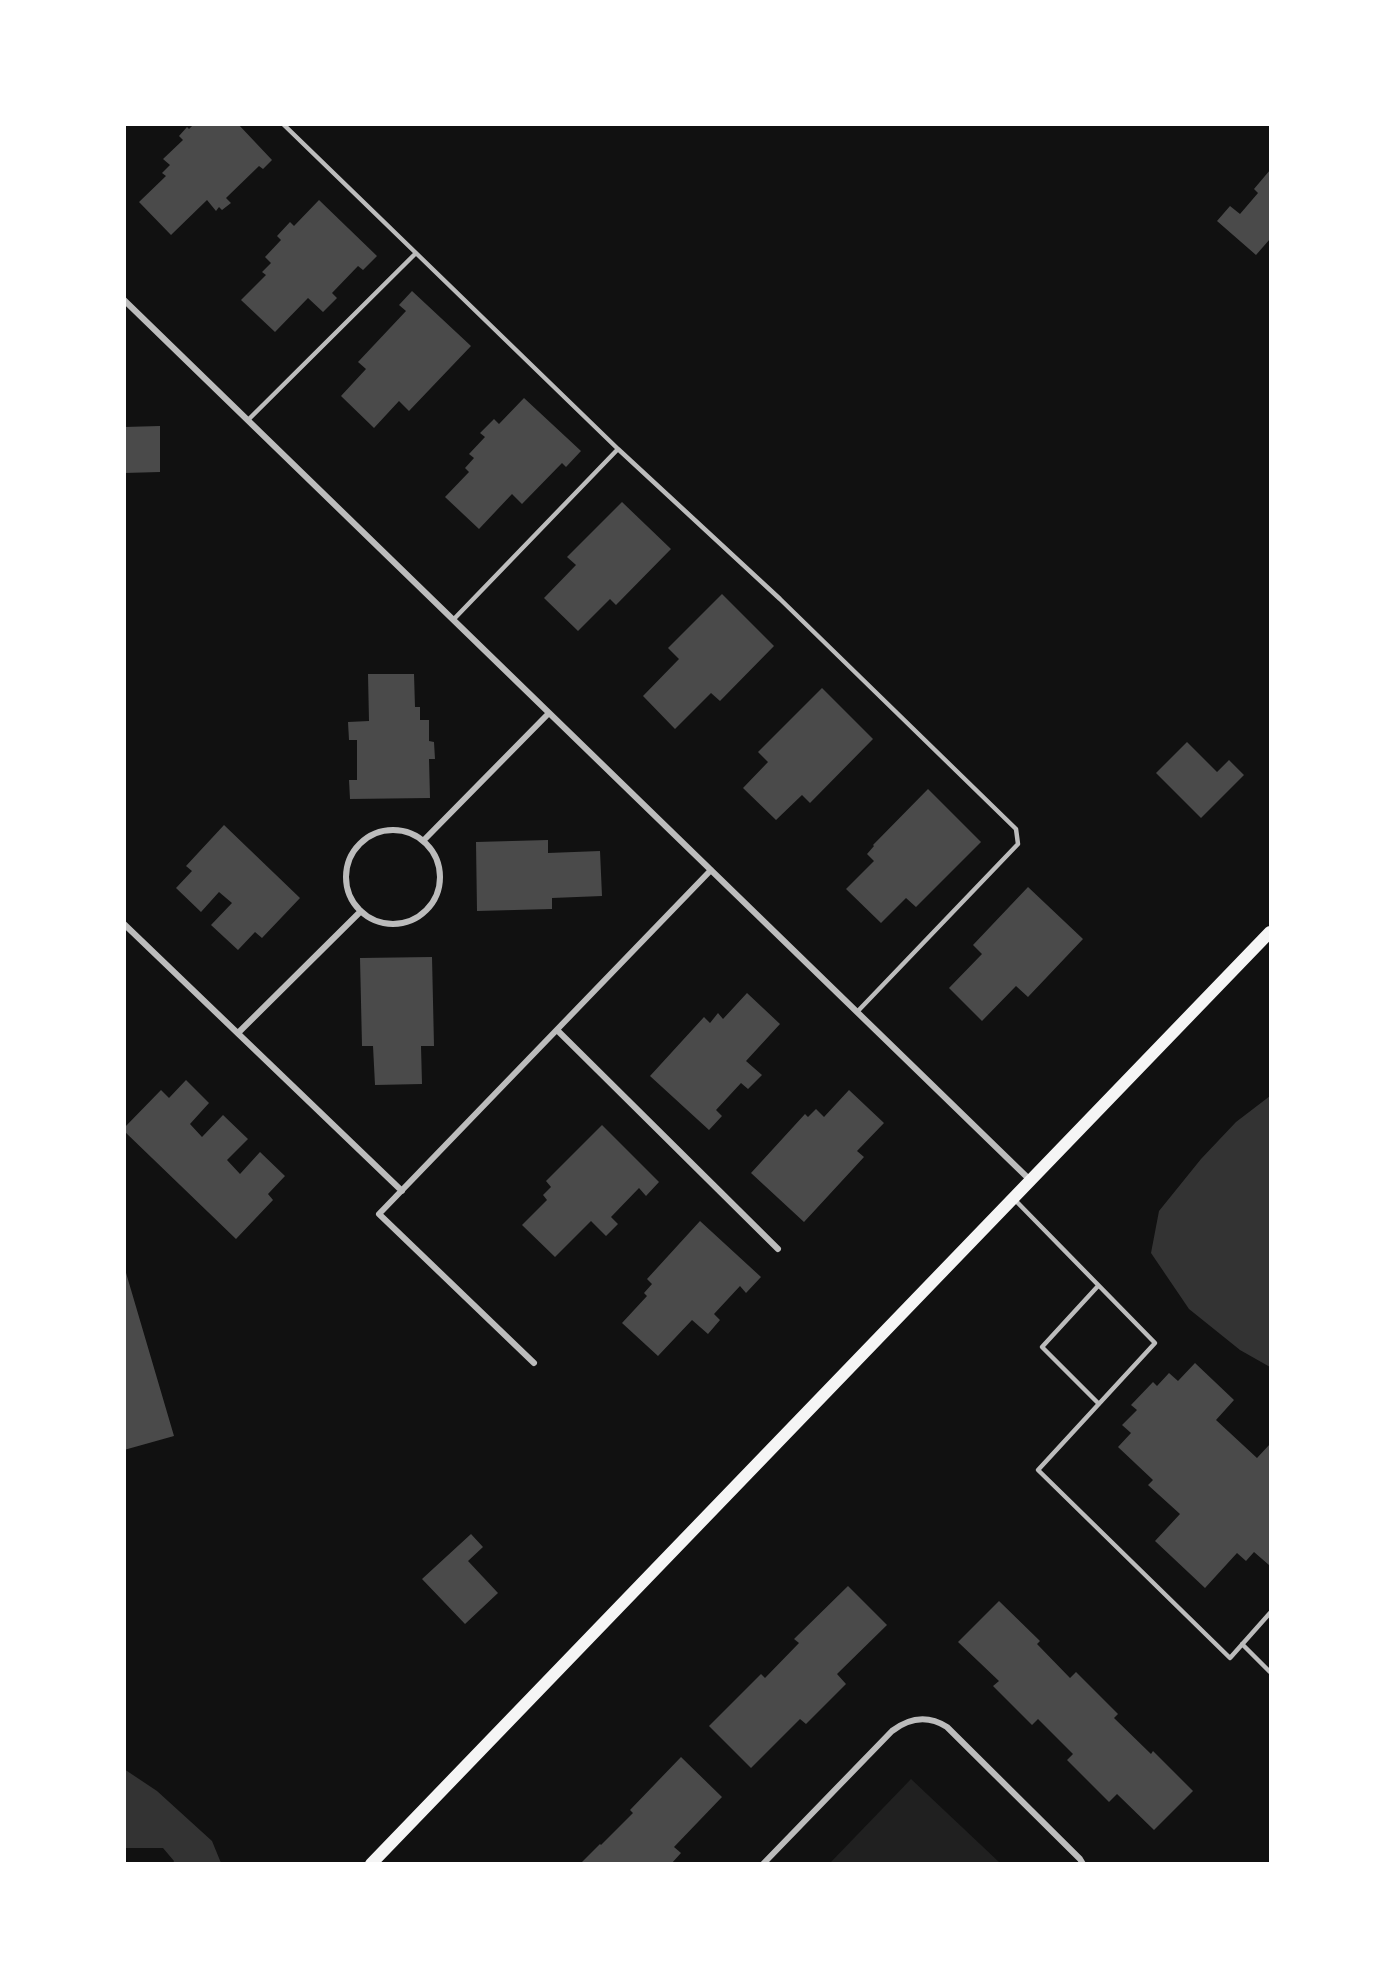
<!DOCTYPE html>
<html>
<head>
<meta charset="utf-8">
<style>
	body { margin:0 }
	#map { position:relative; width:1395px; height:1988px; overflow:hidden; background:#111; font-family:Montserrat,sans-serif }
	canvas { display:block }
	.frame { position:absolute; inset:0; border:126px solid #fff; pointer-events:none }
</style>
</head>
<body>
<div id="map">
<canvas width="1395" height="1988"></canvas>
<div class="frame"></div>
</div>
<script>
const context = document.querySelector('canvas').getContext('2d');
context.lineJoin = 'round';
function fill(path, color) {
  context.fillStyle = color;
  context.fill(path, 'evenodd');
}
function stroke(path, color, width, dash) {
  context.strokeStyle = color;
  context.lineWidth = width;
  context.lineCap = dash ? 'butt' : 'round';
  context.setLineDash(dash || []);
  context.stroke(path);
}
fill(new Path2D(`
	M911 1779 1000 1863H830Z`), '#202020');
fill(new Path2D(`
	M1270 1096V1367L1240 1350 1189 1309 1151 1253 1159 1211 1201 1159 1236 1122Z
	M124 1769 157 1791 212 1841 221 1863H173L174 1861 163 1848H125Z`), '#333');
fill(new Path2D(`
	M194 124H238L272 160 263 169 259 166 226 198 231 203 222 210 219 207 216 211 207 200 171 235 139 202 166 176 162 173 170 165 163 159 183 140 179 136 187 127 189 129Z
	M1270 170V239L1256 255 1217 221 1230 206 1240 214 1258 193 1254 189Z
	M319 200 377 256 363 270 358 266 332 293 337 298 323 312 308 298 275 332 241 300 266 275 262 272 271 263 265 257 281 240 277 236 290 222 294 226Z
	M412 291 471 346 409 411 399 401 374 428 341 396 366 369 358 362 406 311 399 305Z
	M524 398 581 451 566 467 562 463 522 504 512 494 479 529 445 497 469 472 465 468 474 458 469 454 485 437 480 433 494 419 499 424Z
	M160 426V472L124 473V427Z
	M622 502 671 549 616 605 610 599 578 631 544 598 576 565 567 557Z
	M722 594 774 646 720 701 711 693 675 729 643 696 679 659 668 648Z
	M368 674H414L415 707H420V720H429V741L434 742 435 759H429L430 798 350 799 349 780H357V740H349L348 722 369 721Z
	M822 688 873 739 810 803 802 795 776 820 743 788 768 762 758 752Z
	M1187 742 1217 772 1229 760 1244 775 1201 818 1156 773Z
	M928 789 981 842 916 907 906 898 881 923 846 889 874 861 867 854 874 846 873 845Z
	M224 825 300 898 262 938 255 932 238 950 211 925 232 903 219 892 201 912 176 888 192 871 186 866Z
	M548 840V853L600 851 602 896 552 898V909L477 911 476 842Z
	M1028 887 1083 939 1028 997 1016 986 982 1021 949 988 982 954 973 945Z
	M432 957 434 1046H421L422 1084 375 1085 373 1046H362L360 958Z
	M747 993 780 1024 746 1061 762 1075 748 1089 741 1083 716 1110 722 1116 709 1130 650 1076 704 1017 710 1023 718 1013 723 1019Z
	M186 1080 209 1103 190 1124 202 1137 223 1115 248 1139 227 1160 240 1174 260 1152 285 1176 268 1194 273 1200 236 1239 124 1131V1128L161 1090 169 1098Z
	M849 1090 884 1123 857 1151 864 1157 804 1222 751 1173 805 1114 808 1117 816 1109 824 1117Z
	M602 1125 659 1182 646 1196 639 1188 611 1217 618 1224 606 1236 591 1221 555 1257 522 1225 547 1200 543 1195 551 1187 546 1181Z
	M700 1221 761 1277 746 1293 740 1286 714 1314 720 1320 708 1334 692 1320 658 1356 622 1323 647 1296 644 1293 652 1284 647 1279Z
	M124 1266 174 1436 124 1450Z
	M1195 1363 1234 1400 1216 1420 1257 1458 1270 1444V1564L1269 1565 1254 1552 1246 1561 1237 1553 1205 1588 1155 1541 1180 1514 1148 1485 1153 1480 1118 1447 1131 1433 1122 1425 1137 1410 1131 1405 1153 1382 1157 1386 1169 1373 1178 1381Z
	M471 1534 483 1547 468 1561 498 1593 465 1624 422 1579Z
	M848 1586 887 1625 837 1674 846 1684 806 1724 800 1719 751 1768 709 1726 761 1674 765 1678 799 1643 794 1639Z
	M999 1601 1040 1641 1037 1644 1070 1678 1076 1672 1118 1714 1114 1718 1151 1754 1153 1751 1193 1791 1154 1830 1117 1794 1109 1802 1067 1760 1073 1754 1038 1719 1032 1725 993 1686 999 1681 958 1642Z
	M681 1757 722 1797 674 1847 681 1853 671 1864H580L600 1844 601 1845 633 1813 630 1810Z`), '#4a4a4a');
stroke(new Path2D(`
	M283 124 618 449 780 599 1016 829 1018 844 857 1012
	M248 420 416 253
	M453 620 618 449
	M1015 1200 1155 1343 1038 1470 1230 1658 1270 1613
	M1098 1286 1042 1347 1099 1404
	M1242 1644 1270 1672`), '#bcbcbc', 4.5);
stroke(new Path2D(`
	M124 300 1030 1180
	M346 877a47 47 0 1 1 94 0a47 47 0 1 1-94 0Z
	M424 840 549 713
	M124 924 402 1191
	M557 1030 778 1249
	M238 1033 361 911
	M534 1363 379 1214 711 870
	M763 1864 892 1731C909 1718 928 1715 947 1727L1080 1859 1083 1864`), '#bcbcbc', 6);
stroke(new Path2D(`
	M371 1864 1270 932`), '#f5f5f5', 12);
</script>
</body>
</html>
